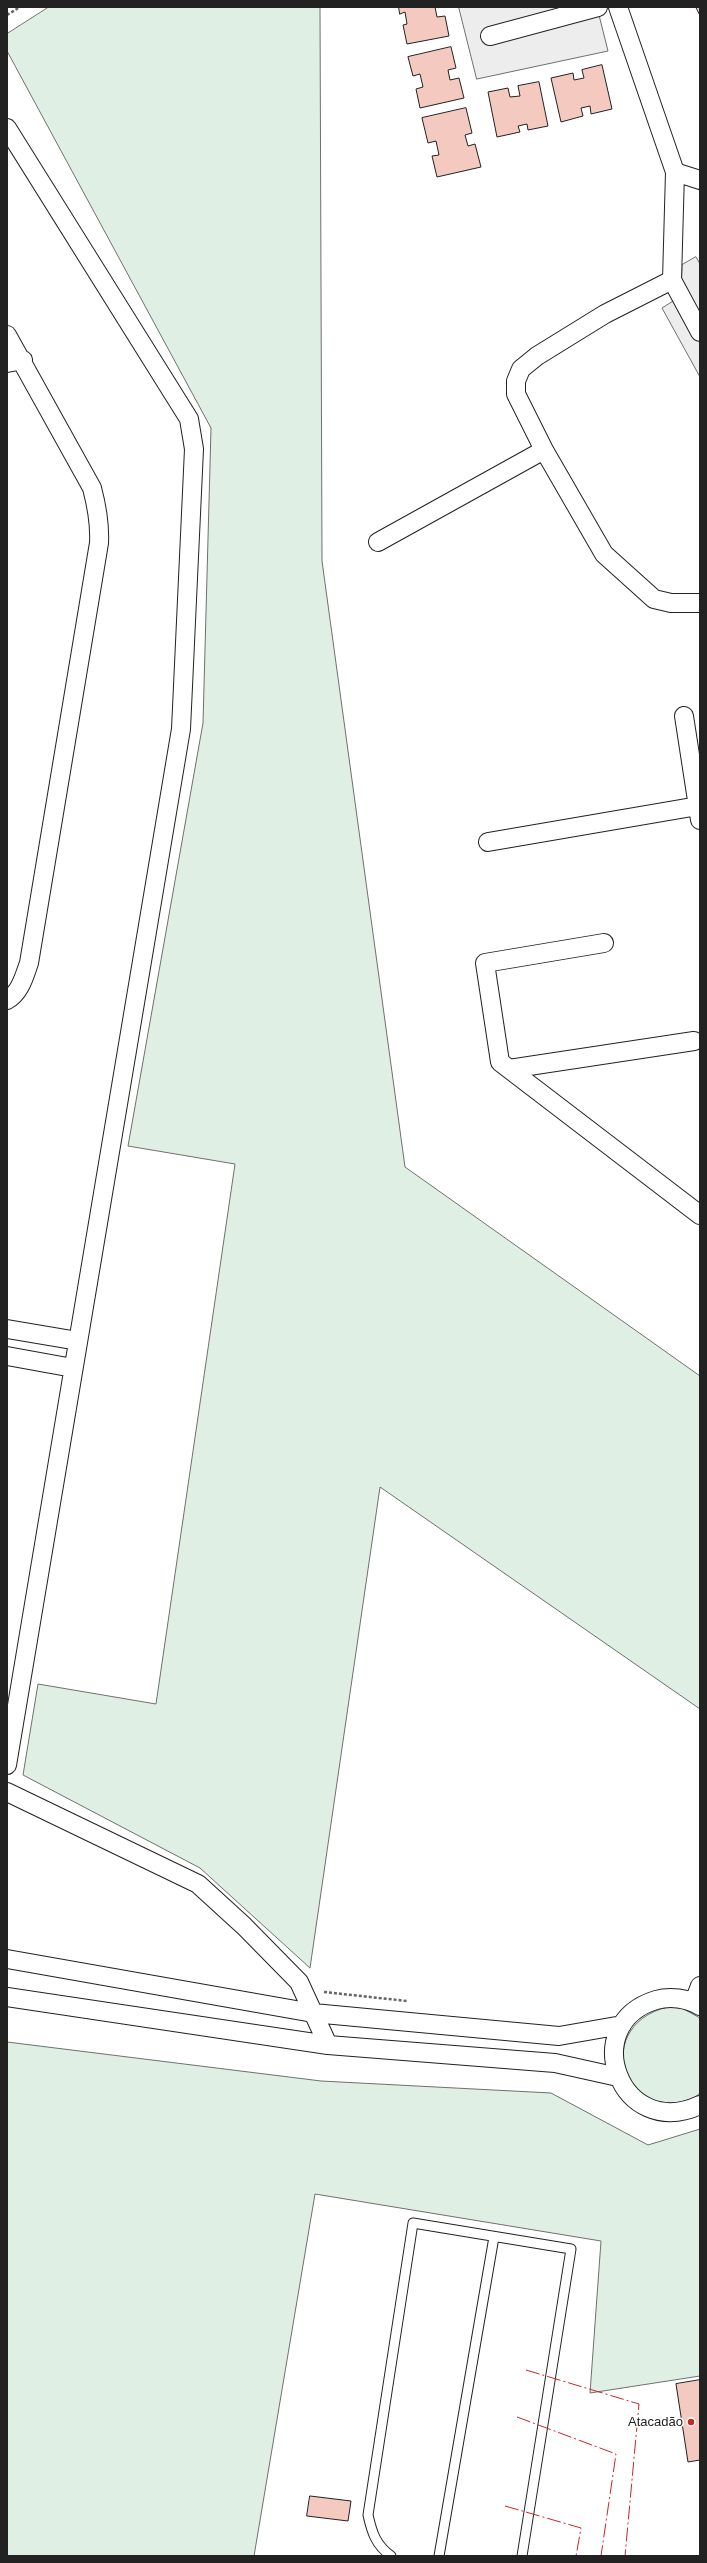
<!DOCTYPE html>
<html>
<head>
<meta charset="utf-8">
<style>
	body { margin:0 }
	#map { position:relative; width:707px; height:2563px; overflow:hidden; background:#fff; font-family:Helvetica,sans-serif }
	canvas { display:block }
	.frame { position:absolute; inset:0; border:8px solid #222; pointer-events:none }
</style>
</head>
<body>
<div id="map">
<canvas width="707" height="2563"></canvas>
<div class="frame"></div>
</div>
<script>
const context = document.querySelector('canvas').getContext('2d');
context.lineJoin = 'round';
function fill(path, color) {
  context.fillStyle = color;
  context.fill(path, 'evenodd');
}
function stroke(path, color, width, dash) {
  context.strokeStyle = color;
  context.lineWidth = width;
  context.lineCap = dash ? 'butt' : 'round';
  context.setLineDash(dash || []);
  context.stroke(path);
}
function label(font, color, halo, rows, align = 'center') {
  context.font = font + ' Helvetica,sans-serif';
  context.lineWidth = 3;
  context.setLineDash([]);
  context.textBaseline = 'middle';
  context.strokeStyle = halo;
  context.fillStyle = color;
  for (const [text, x, y, turn = 0] of rows) {
    context.save();
    context.translate(x, y);
    context.rotate((+turn || 0) * Math.PI / 180);
    context.textAlign = isNaN(turn) ? turn : align;
    if (halo) context.strokeText(text, 0, 0);
    context.fillText(text, 0, 0);
    context.restore();
  }
}
const green = new Path2D(`
	M49 7H320L322 561 405 1167 700 1376V1709L380 1487 310 1968 200 1868 23 1775 38 1684 156 1704 235 1164 128 1146 203 723 211 428 7 51V34Z
	M668 2007 682 2008 700 2018V2093C694 2099 683 2102 675 2103 614 2108 600 2022 668 2007Z
	M7 2042 321 2081 551 2093 648 2145 700 2129V2376L590 2393 601 2241 315 2194 254 2556H7Z`);
fill(green, '#e0efe3');
stroke(green, '#6f6f6f', 1);
const parking = new Path2D(`
	M459 7H597L608 51 477 79Z
	M696 257 700 264V377L662 308 681 296 682 265Z`);
fill(parking, '#ededed');
stroke(parking, '#6f6f6f', 1);
const building = new Path2D(`
	M399 7H435L437 17 445 16 449 36 407 44 403 25 407 24 405 12 400 14Z
	M696 7H700V15Z
	M451 47 456 68 448 70 450 80 459 78 464 98 420 108 416 89 423 87 420 74 413 76 408 57Z
	M602 65 612 109 591 114 590 106 581 108 583 116 561 122 551 78 573 73 574 80 584 78 582 70Z
	M539 82 548 126 528 130 527 124 518 126 520 132 497 137 488 92 508 88 510 97 520 96 518 86Z
	M466 108 472 133 465 135 468 146 475 144 481 167 437 177 432 156 439 155 436 141 428 143 422 118Z
	M700 2380V2460L688 2462 676 2384Z
	M310 2496 351 2501 348 2521 307 2516Z`);
fill(building, '#f3c9c0');
stroke(building, '#222', 1);
const lane = new Path2D(`
	M391 2556C376 2545 372 2533 368 2515L413 2223 571 2249 522 2556
	M439 2556 494 2237`);
const street = new Path2D(`
	M618 7 675 172 700 180
	M490 36 598 7
	M7 128 189 419 194 449 181 729 7 1765
	M675 172 672 280 700 332
	M672 280 605 314 537 356 521 369 516 381V394L544 450 604 554 654 599 671 603H700
	M7 335 92 488C97 507 100 524 99 543L29 963C24 977 20 993 7 1000
	M7 363 23 360
	M378 542 544 450
	M684 716 700 820
	M488 842 698 806
	M604 943 485 963 500 1062 700 1215
	M509 1069 694 1041
	M7 1329 78 1341
	M7 1356 73 1368
	M7 1792 198 1884 244 1926 299 1982 328 2045
	M7 1959 313 2013 559 2036 622 2025
	M7 1997 328 2045 555 2063 618 2077
	M694 2002 700 1986
	M700 2006C687 1998 670 1996 656 2000 577 2024 620 2142 700 2105`);
stroke(lane, '#222', 11);
stroke(street, '#222', 20);
stroke(new Path2D(`
	M7 15 20 7
	M324 1992 407 2001`), '#646464', 2.5, [3, 2]);
stroke(lane, '#fff', 9);
stroke(street, '#fff', 18);
stroke(new Path2D(`
	M526 2370 639 2404 625 2556
	M517 2417 616 2454 601 2556
	M505 2506 581 2528 576 2556`), '#c62828', 1, [14, 3, 2, 3]);
for (const [x, y, r, color] of [
	[691,2422,4,"#c62828"]
]) {
  const dot = new Path2D();
  dot.arc(x, y, r, 0, 2 * Math.PI);
  context.fillStyle = color;
  context.fill(dot);
  stroke(dot, '#fff', 1.5);
}
label('13px', '#222', '#fff', [
	["Atacadão",683,2422]
], 'right');
</script>
</body>
</html>
